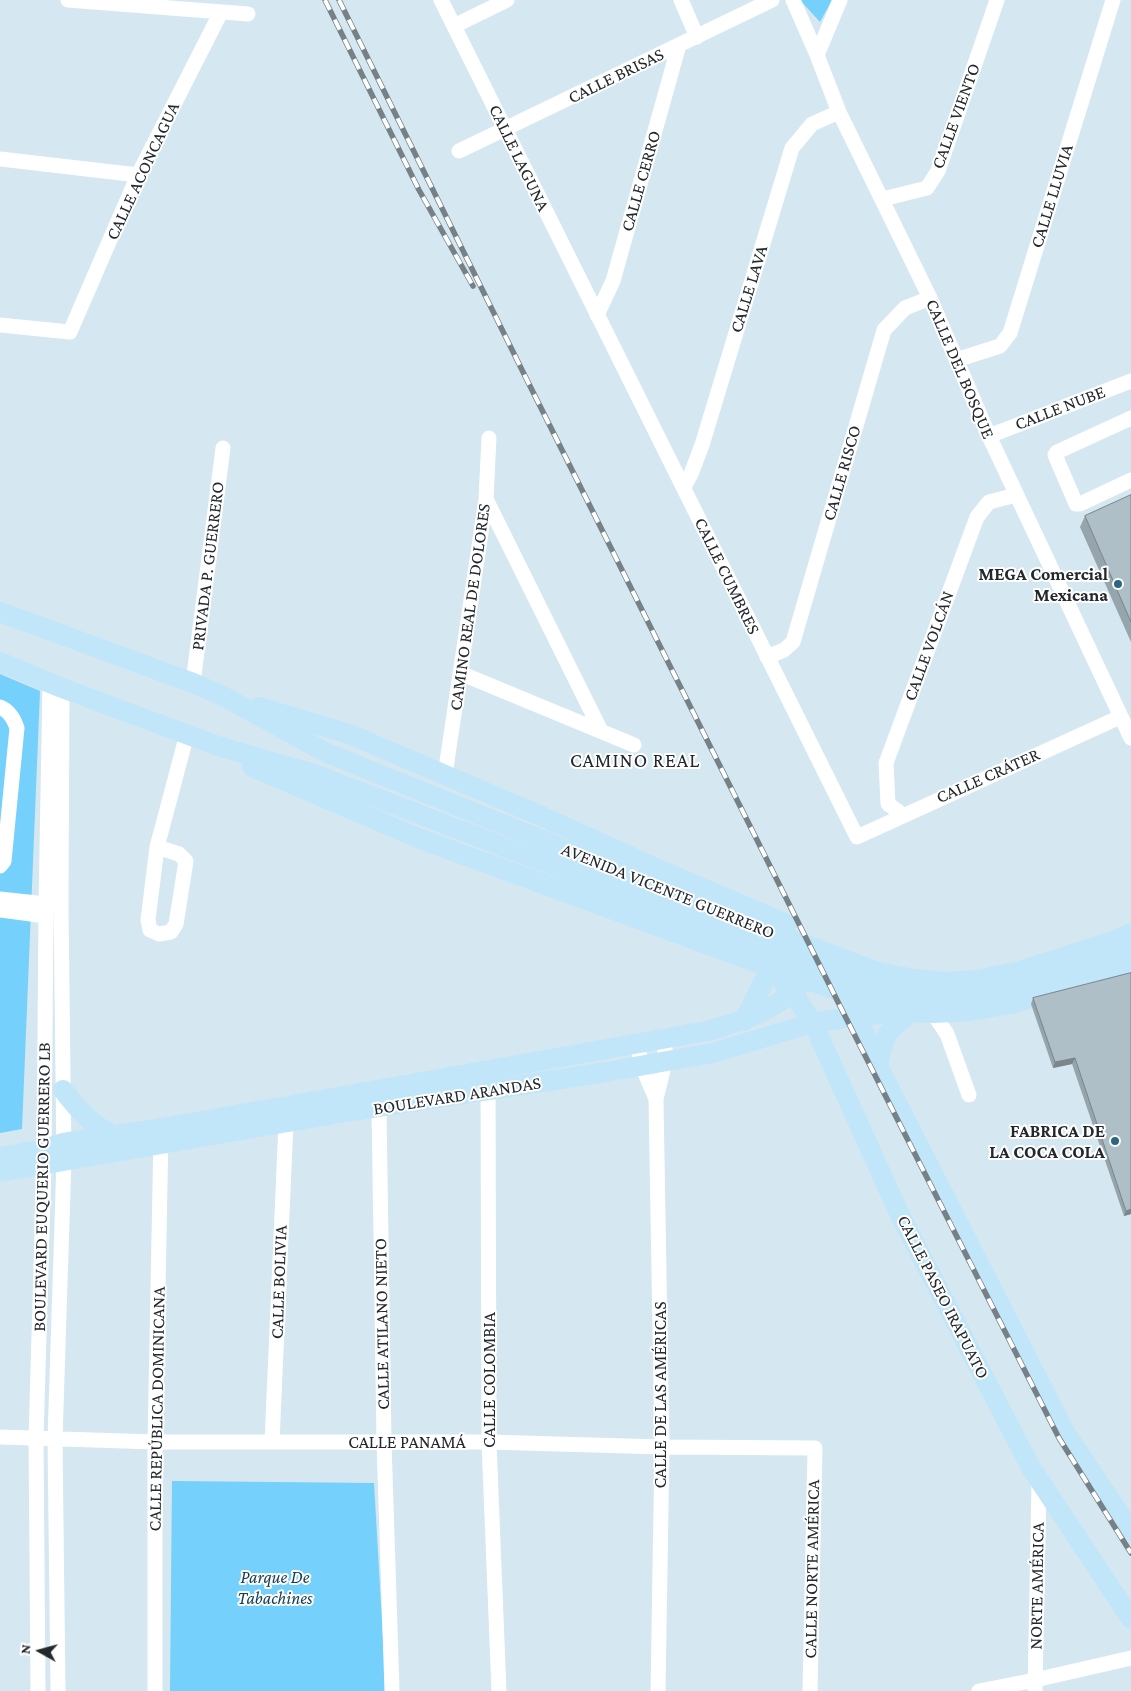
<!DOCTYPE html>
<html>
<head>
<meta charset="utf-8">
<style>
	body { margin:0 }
	#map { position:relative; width:1131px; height:1691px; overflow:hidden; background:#d5e7f0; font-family:"Crimson Pro",serif }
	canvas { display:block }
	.north { position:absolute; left:15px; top:1626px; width:50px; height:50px; -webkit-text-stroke:4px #fff; paint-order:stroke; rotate:277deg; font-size:14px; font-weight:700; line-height:20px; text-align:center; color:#22282c }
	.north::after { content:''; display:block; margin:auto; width:18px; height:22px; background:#22282c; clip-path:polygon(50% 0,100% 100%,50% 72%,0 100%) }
</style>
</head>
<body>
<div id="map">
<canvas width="1131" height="1691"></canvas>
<div class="north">N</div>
</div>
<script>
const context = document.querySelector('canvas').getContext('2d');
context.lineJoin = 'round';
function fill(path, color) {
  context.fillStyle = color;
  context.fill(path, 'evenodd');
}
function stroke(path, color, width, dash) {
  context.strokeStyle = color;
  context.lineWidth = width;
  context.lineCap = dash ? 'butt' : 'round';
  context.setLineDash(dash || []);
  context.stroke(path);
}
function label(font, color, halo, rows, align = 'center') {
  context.font = font + ' "Crimson Pro",serif';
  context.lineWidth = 4;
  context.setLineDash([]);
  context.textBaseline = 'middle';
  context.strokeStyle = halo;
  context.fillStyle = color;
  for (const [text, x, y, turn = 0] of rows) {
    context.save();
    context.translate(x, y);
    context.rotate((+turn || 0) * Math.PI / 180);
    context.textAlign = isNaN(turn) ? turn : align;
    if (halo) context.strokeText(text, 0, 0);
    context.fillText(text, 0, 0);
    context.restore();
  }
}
fill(new Path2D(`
	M800 0H832L820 22Z
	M0 674 40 691 22 1129 0 1133Z
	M172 1481 374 1483 386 1691H170Z`), '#75d0fb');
stroke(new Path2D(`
	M68 0 248 14
	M441 0 857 837 1120 717
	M681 0 697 37
	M793 0 817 55 839 112 930 298 989 436 1131 738
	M454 26 507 0
	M817 55 840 0
	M459 151 772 0
	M0 159 138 175
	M883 199 927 188 938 171 997 0
	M597 315 613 281 679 45
	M0 325 70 332 138 175 221 12
	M956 360 1000 346 1010 333 1113 0
	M1131 418 1057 452 1055 455 1076 504H1080L1131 480
	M989 436 1131 381
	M684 487 691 474 702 445 792 148 812 124 839 112
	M486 499 601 731
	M767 657 784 650 793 642 884 330 905 308 930 298
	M460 673 634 745
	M193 683 223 448
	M0 707C10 711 14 719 17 728L4 861 0 866
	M445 775 486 499 489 438
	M903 815 888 804 886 763 977 517 989 502 1016 495
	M157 847 179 854 186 861 176 924 171 932 159 934 150 930 148 920 157 847 187 734
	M0 899 55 905
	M0 910 46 916
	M933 1013 947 1034 969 1095
	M637 1043 642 1066 656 1099
	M488 1081 489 1442 499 1691
	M379 1107 384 1442 392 1691
	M0 1437 155 1442H489L662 1447 815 1448 810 1691
	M272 1442 286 1123
	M38 1691 36 1438 44 1165 46 904 50 683
	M58 1691 55 1439 64 1160 61 906 62 688
	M155 1691V1442L161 1134
	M658 1691 662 1447 656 1099 665 1062V1038
	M979 1691 1035 1680 1131 1658
	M1035 1691 1039 1481`), '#fff', 15);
stroke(new Path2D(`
	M0 612 193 683 223 696 327 753 732 917 878 972 914 979 945 982 977 980 1020 971 1116 940 1131 933
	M0 662 62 688 218 746 317 775 874 989 911 996 948 998 976 997 1064 975 1131 951
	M259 707 349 734 541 816 667 873 787 924
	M252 767 418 838 769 967 878 1004 912 1012 933 1013 970 1011 1011 1004 1118 972 1131 966
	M784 984 793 993 813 1023 899 1213 1030 1466 1131 1619
	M853 1005 878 1066 1066 1434 1131 1531
	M744 1021 764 981 774 955
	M878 1066C883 1035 887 1030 912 1012
	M63 1090C77 1108 92 1126 114 1135
	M0 1157 44 1149 63 1143 150 1130 338 1097 707 1031C751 1019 783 1008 813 971
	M0 1172 340 1113 600 1073 712 1053 813 1023 857 1016 893 1013`), '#c1e6f9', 20);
const rail = new Path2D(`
	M325 0 419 190 473 286
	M339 0 525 376 846 1018 1059 1438 1131 1553`);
stroke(rail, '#758087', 5.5);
stroke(rail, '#fff', 4, [11]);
fill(new Path2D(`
	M1131 495V642L1080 527 1085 516Z
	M1131 973V1214L1124 1216 1072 1064 1053 1068 1031 1004 1033 998Z`), '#96a4ac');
fill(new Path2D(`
	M1075 1058 1072 1064 1053 1068 1055 1062Z
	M1131 1209V1214L1124 1216 1126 1211Z`), '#7a868c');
const building = new Path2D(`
	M1131 495V622L1085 516Z
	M1131 973V1209L1126 1211 1075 1058 1055 1062 1033 998Z`);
fill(building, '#aebfc8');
stroke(building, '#7a868c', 1);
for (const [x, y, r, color] of [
	[1118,584,5,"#2d6680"],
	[1115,1141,5,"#2d6680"]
]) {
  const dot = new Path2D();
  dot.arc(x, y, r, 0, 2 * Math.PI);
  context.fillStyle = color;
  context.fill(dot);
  stroke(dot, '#fff', 2);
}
label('18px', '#22282c', '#fff', [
	["CALLE BRISAS",616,76,-26],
	["CALLE VIENTO",956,116,-70],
	["CALLE LAGUNA",519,158,64],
	["CALLE ACONCAGUA",143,171,-65],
	["CALLE CERRO",641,181,-74],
	["CALLE LLUVIA",1052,196,-73],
	["CALLE LAVA",749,289,-73],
	["CALLE DEL BOSQUE",960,369,67],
	["CALLE NUBE",1060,408,-21],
	["CALLE RISCO",842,473,-74],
	["PRIVADA P. GUERRERO",208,566,-83],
	["CALLE CUMBRES",727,576,64],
	["CAMINO REAL DE DOLORES",470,607,-82],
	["CALLE VOLCÁN",929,646,-70],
	["CALLE CRÁTER",988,776,-24],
	["AVENIDA VICENTE GUERRERO",668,891,22],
	["BOULEVARD ARANDAS",457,1096,-9],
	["BOULEVARD EUQUERIO GUERRERO LB",42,1187,-89],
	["CALLE BOLIVIA",279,1282,-88],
	["CALLE PASEO IRAPUATO",943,1297,63],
	["CALLE ATILANO NIETO",382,1324,-91],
	["CALLE COLOMBIA",489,1380,-90],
	["CALLE DE LAS AMÉRICAS",660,1395,-90],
	["CALLE REPÚBLICA DOMINICANA",157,1409,-89],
	["CALLE PANAMÁ",407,1442],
	["CALLE NORTE AMÉRICA",812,1569,-89],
	["NORTE AMÉRICA",1037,1586,-89]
]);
label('bold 18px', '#22282c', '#fff', [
	["MEGA Comercial",1108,574],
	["Mexicana",1108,595],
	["FABRICA DE",1105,1131],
	["LA COCA COLA",1105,1152]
], 'right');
label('italic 18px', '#164052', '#fff', [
	["Parque De",275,1577],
	["Tabachines",275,1598]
]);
context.letterSpacing = '1px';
label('20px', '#22282c', '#fff', [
	["CAMINO REAL",635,761]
]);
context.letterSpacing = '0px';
</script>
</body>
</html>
